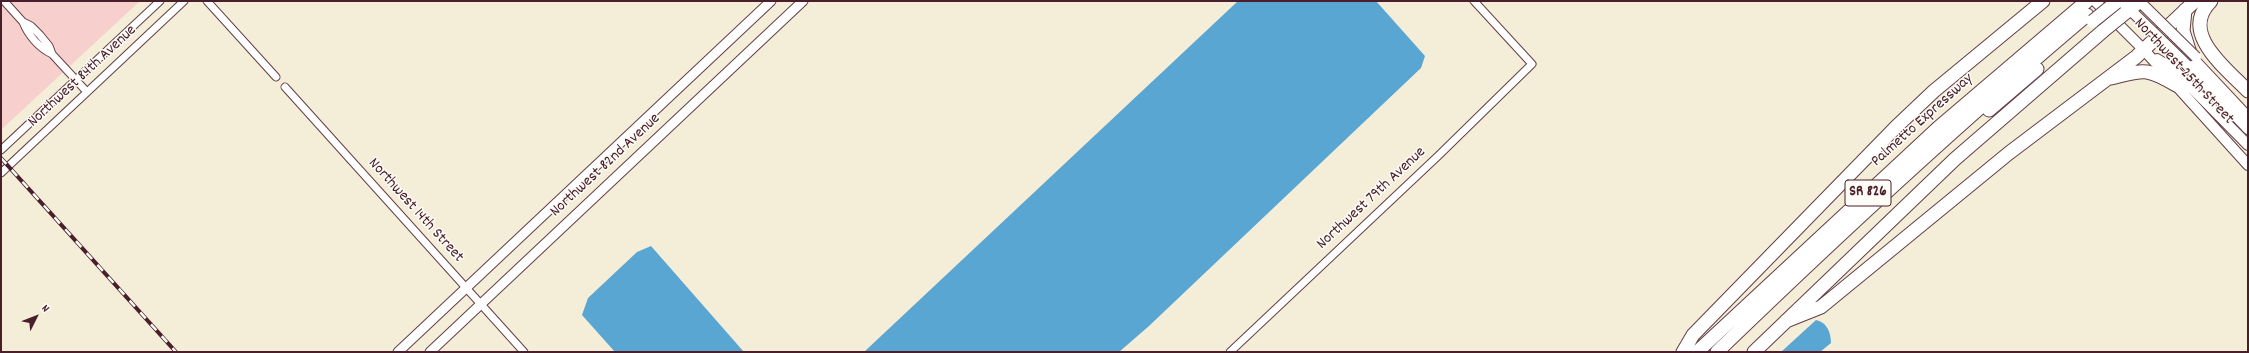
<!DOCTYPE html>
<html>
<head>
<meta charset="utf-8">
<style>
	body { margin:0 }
	#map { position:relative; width:2249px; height:353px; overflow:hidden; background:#f4eed9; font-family:Dekko,sans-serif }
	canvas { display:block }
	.frame { position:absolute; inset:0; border:2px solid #4a1f2b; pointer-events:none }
	.north { position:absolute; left:16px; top:297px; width:40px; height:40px; -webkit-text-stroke:3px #fdfcf7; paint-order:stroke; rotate:48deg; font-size:11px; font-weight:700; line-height:16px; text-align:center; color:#4a1f2b }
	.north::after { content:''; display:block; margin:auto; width:14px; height:18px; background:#4a1f2b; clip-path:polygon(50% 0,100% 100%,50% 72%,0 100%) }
</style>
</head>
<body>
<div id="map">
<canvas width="2249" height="353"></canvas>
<div class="frame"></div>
<div class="north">N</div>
</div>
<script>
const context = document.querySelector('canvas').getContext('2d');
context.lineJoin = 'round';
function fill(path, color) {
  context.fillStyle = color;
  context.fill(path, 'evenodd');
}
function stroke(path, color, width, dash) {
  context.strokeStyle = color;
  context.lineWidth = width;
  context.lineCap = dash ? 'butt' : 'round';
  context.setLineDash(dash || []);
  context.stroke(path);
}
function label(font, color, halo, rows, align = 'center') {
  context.font = font + ' Dekko,sans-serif';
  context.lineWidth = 3;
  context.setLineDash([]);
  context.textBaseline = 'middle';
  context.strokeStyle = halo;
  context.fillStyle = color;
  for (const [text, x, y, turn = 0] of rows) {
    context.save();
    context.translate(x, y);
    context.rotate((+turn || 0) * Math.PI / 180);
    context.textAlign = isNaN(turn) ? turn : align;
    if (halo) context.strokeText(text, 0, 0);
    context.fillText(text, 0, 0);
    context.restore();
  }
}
fill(new Path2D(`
	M1 1H140L1 130Z`), '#f7d0cd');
fill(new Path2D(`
	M1238 1H1376L1425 56 1421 68 1149 326 1119 352H864Z
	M651 246 744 352H615L582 315 588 298 637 252Z
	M1816 320C1827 322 1831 333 1831 343L1820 352H1781Z`), '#5aa6d2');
const minor = new Path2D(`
	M4 1 23 22 31 26 40 35 49 46 52 54 87 92
	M207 1 276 77
	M23 22C28 35 39 48 52 54
	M285 87 524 352
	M1 150 160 1
	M1 173 184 1
	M1230 352 1438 156 1532 64 1474 1`);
const tertiary = new Path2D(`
	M398 352 771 1
	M430 352 803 1`);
const secondary = new Path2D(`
	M2095 1 2144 50 2248 165
	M2187 52 2248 117
	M2157 59 2173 69 2248 145
	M2187 65 2248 129`);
const motorway = new Path2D(`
	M2211 1C2178 33 2227 69 2248 91
	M2185 10 2183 31 2191 56
	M2111 78C2144 70 2146 67 2176 85
	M1989 110 2037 69
	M1786 321 1821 307 2009 153 2136 57 2195 1
	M1683 352 1693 335 1896 127 1934 91 2043 1
	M1697 352 1938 128 2087 1
	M1717 352C1837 236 1959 123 2087 15
	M1754 352 1955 159 2103 31`);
stroke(minor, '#643e45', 9);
stroke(tertiary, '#643e45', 11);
stroke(secondary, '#643e45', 12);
stroke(motorway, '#643e45', 15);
stroke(minor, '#fff', 7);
stroke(tertiary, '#fff', 9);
stroke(secondary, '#fff', 10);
stroke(motorway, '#fff', 13);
const rail = new Path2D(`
	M1 158 176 352`);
stroke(rail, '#4a1f2b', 4);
stroke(rail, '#fdfcf7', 2.5, [8]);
const secondaryBridge = new Path2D(`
	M2121 1 2187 65
	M2139 1 2196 57`);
const motorwayBridge = new Path2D(`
	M2093 21 2118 1
	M2103 31 2140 1`);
stroke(secondaryBridge, '#643e45', 12, []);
stroke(motorwayBridge, '#643e45', 15, []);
stroke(secondaryBridge, '#fff', 10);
stroke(motorwayBridge, '#fff', 13);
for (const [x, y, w] of [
	[1868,193,46]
]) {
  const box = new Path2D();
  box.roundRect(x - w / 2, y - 13, w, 26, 3);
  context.fillStyle = '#fdfcf7';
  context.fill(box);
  stroke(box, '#4a1f2b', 1);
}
label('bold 15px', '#4a1f2b', null, [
	["SR 826",1868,193]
]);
label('16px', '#4a1f2b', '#fdfcf7', [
	["Northwest 25th Street",2183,72,47],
	["Northwest 84th Avenue",83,77,-43],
	["Palmetto Expressway",1923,121,-42],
	["Northwest 82nd Avenue",606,166,-43],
	["Northwest 79th Avenue",1372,199,-43],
	["Northwest 14th Street",415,211,48]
]);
</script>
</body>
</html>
